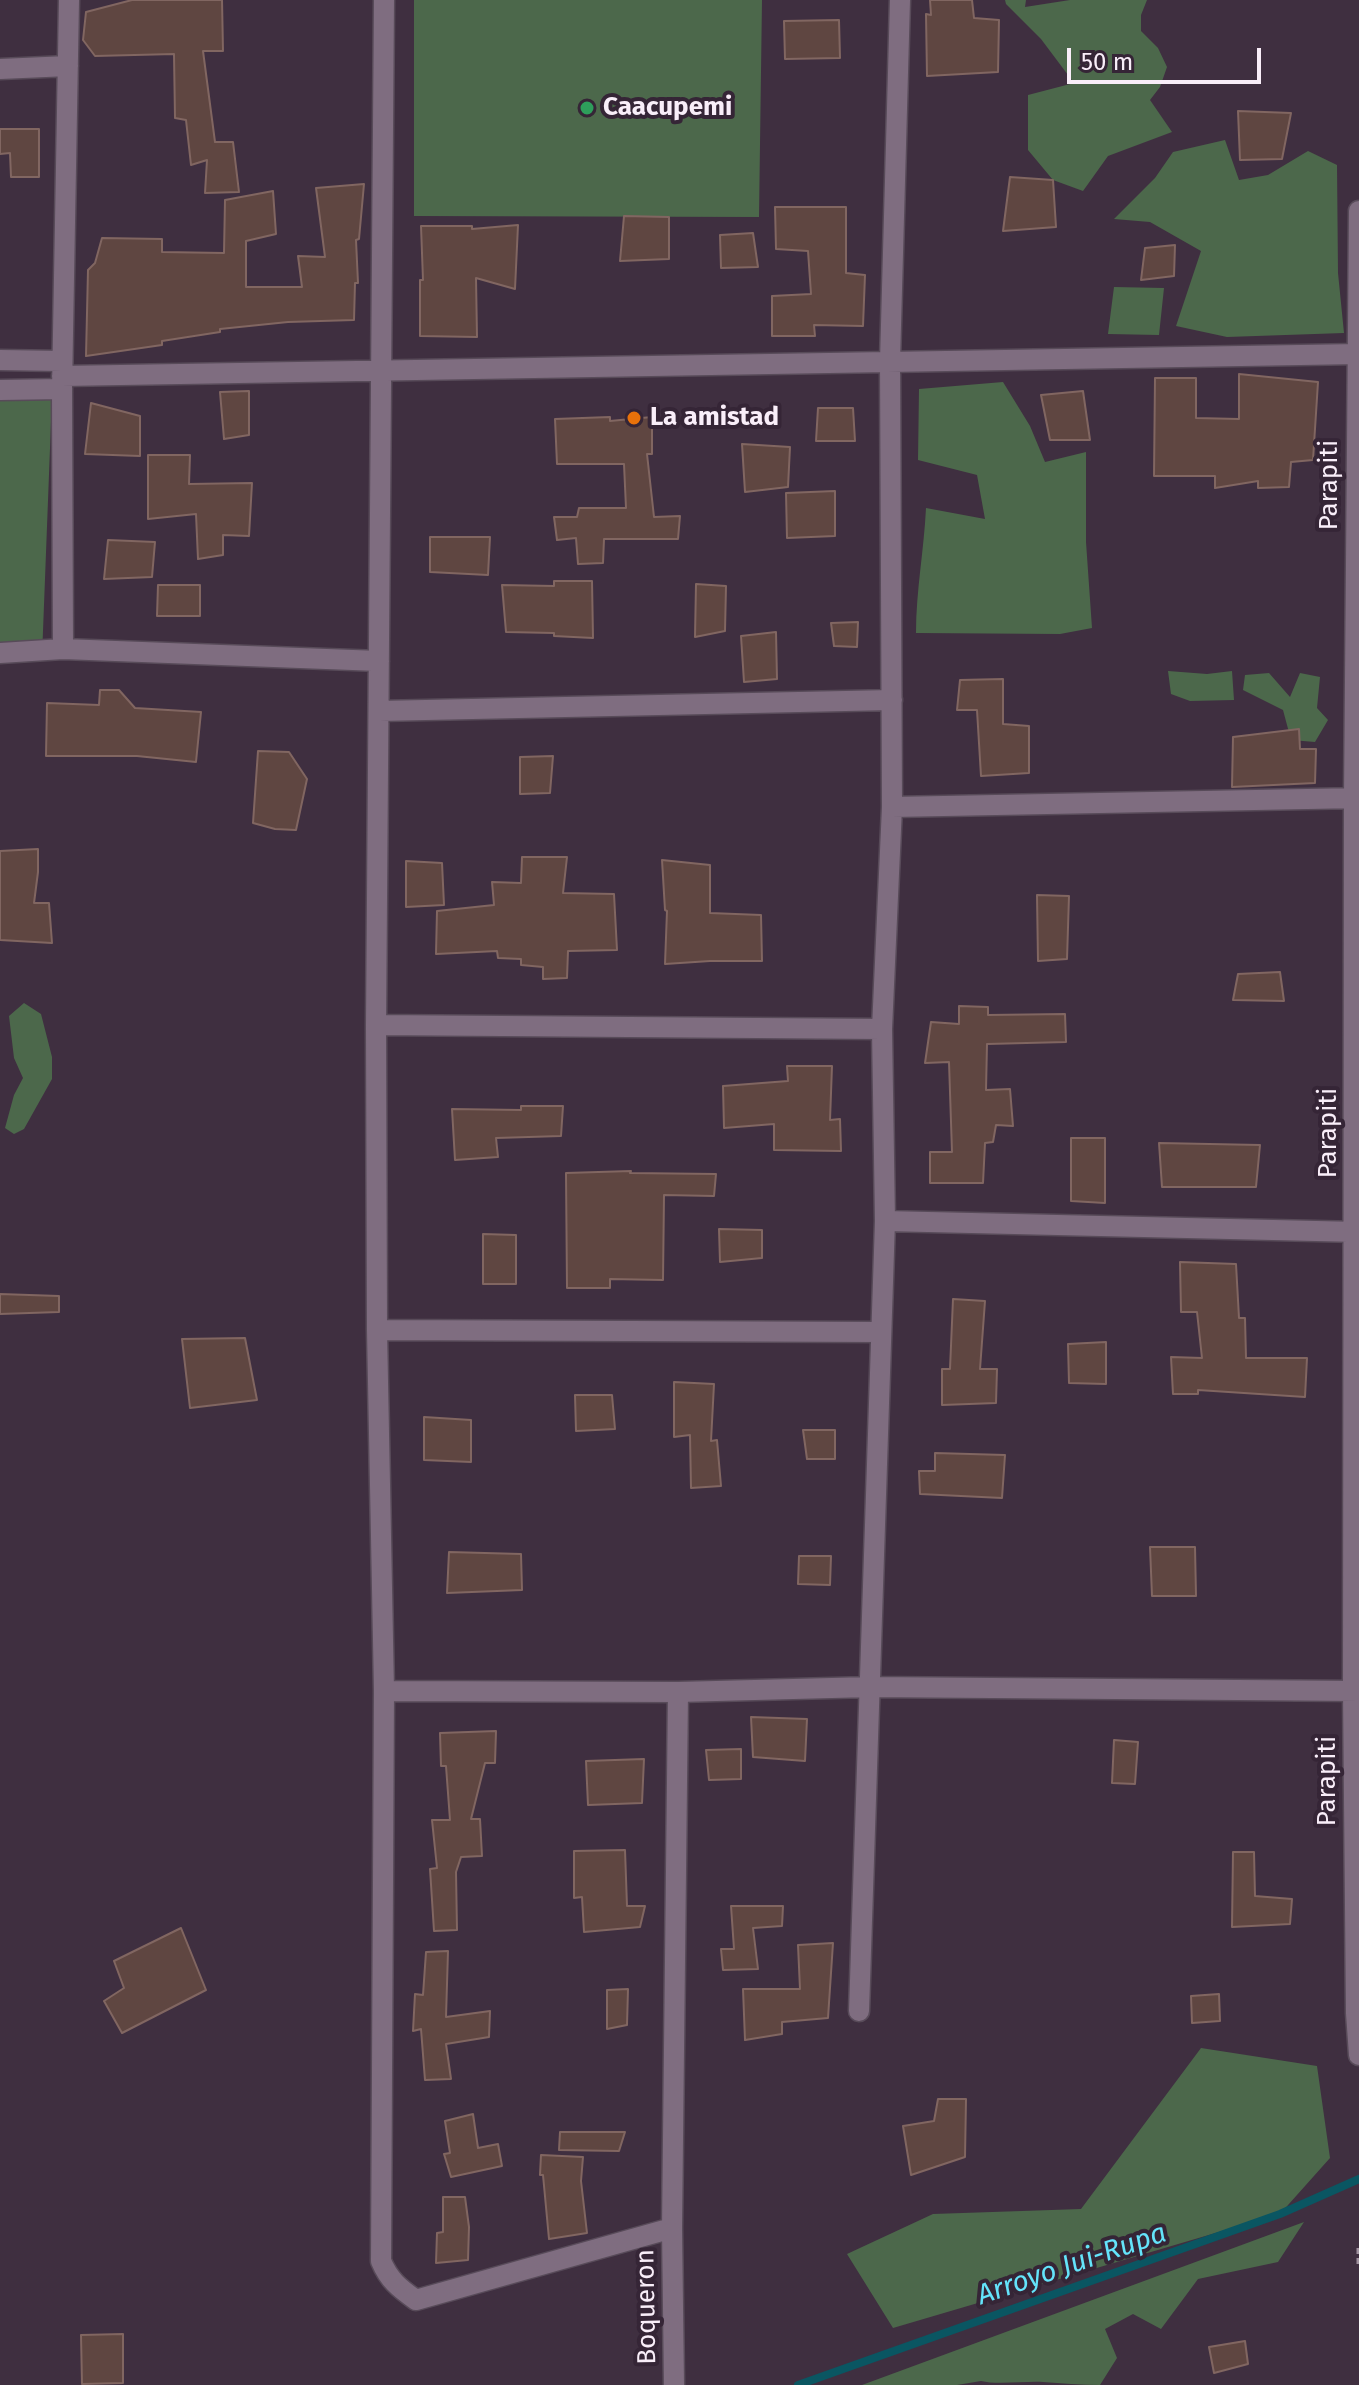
<!DOCTYPE html>
<html>
<head>
<meta charset="utf-8">
<style>
	body { margin:0 }
	#map { position:relative; width:1359px; height:2385px; overflow:hidden; background:#3f2f40; font-family:"Fira Sans",sans-serif }
	canvas { display:block }
	.scale { position:absolute; left:1067px; top:48px; width:194px; height:36px; box-sizing:border-box; border:4px solid #f9eef9; border-top:0; padding-left:10px; font-size:24px; line-height:28px; white-space:nowrap; color:#f9eef9; -webkit-text-stroke:6px #352536; paint-order:stroke }
</style>
</head>
<body>
<div id="map">
<canvas width="1359" height="2385"></canvas>
<div class="scale">50 m</div>
</div>
<script>
const context = document.querySelector('canvas').getContext('2d');
context.lineJoin = 'round';
function fill(path, color) {
  context.fillStyle = color;
  context.fill(path, 'evenodd');
}
function stroke(path, color, width, dash) {
  context.strokeStyle = color;
  context.lineWidth = width;
  context.lineCap = dash ? 'butt' : 'round';
  context.setLineDash(dash || []);
  context.stroke(path);
}
function label(font, color, halo, rows, align = 'center') {
  context.font = font + ' "Fira Sans",sans-serif';
  context.lineWidth = 8;
  context.setLineDash([]);
  context.textBaseline = 'middle';
  context.strokeStyle = halo;
  context.fillStyle = color;
  for (const [text, x, y, turn = 0] of rows) {
    context.save();
    context.translate(x, y);
    context.rotate((+turn || 0) * Math.PI / 180);
    context.textAlign = isNaN(turn) ? turn : align;
    if (halo) context.strokeText(text, 0, 0);
    context.fillText(text, 0, 0);
    context.restore();
  }
}
fill(new Path2D(`
	M414 0H762L759 217 414 216Z
	M1005 0H1026L1025 7 1070 0H1147L1141 15V31L1158 48 1167 67 1160 87 1150 100 1172 132 1108 156 1083 191 1053 180 1028 150V95L1074 83 1041 39 1006 4Z
	M1225 140 1239 180 1268 175 1308 151 1337 165 1338 273 1344 333 1227 337 1176 326 1201 251 1150 222 1114 219 1155 178 1173 152Z
	M1114 287 1164 288 1159 335 1108 334Z
	M1003 382 1030 426 1045 462 1086 452V542L1092 628 1060 634 916 633C916 591 924 550 926 508L985 519 977 475 918 460 919 389Z
	M0 396H52L42 657H0Z
	M1168 671 1207 674 1232 671 1234 700 1190 701 1171 694Z
	M1269 673 1290 697 1300 673 1320 677 1317 708 1328 720 1315 742 1291 740 1283 710 1243 690 1245 675Z
	M24 1003 41 1014 52 1057V1079L24 1129 14 1134 5 1128 14 1095 23 1078 14 1058 9 1016Z
	M1201 2048 1317 2066 1330 2158 1280 2214 893 2328 847 2254 933 2214 1081 2209Z
	M1304 2222 1278 2262 1198 2279 1161 2329 1133 2314 1105 2329 1117 2358 1100 2385C1080 2385 1062 2383 1043 2382 1025 2381 996 2385 981 2381L957 2385H862Z`), '#4c684b');
stroke(new Path2D(`
	M798 2385 1280 2214 1359 2179`), '#0a5662', 8);
const building = new Path2D(`
	M132 0H222L223 51H203L215 142H233L239 192 205 193 207 160 191 165 186 120 175 118 174 54 95 56 83 40 86 12Z
	M930 0H972L974 18 999 20 998 72 927 76 926 14 931 15Z
	M839 20 840 58 785 59 784 21Z
	M1238 111 1291 113 1282 159 1240 160Z
	M0 129H39V177H11L10 153 0 154Z
	M1010 177 1053 180 1056 227 1003 231Z
	M364 184 359 239 356 240 358 283H355L354 320 288 322 220 329V332L162 341V345L86 356 88 270 95 263 102 238 162 239V252L224 253 225 200 273 191 276 234 246 241V287H302L298 256 325 257 316 188Z
	M775 207H846V273L865 275 863 326 814 325 815 336H772V296L811 294 808 251 776 249Z
	M624 216 669 217V259L620 261Z
	M518 225 515 289 476 278 477 337 420 336V280H423L421 226H472V229Z
	M753 233 758 267 721 268 720 235Z
	M1175 245 1174 276 1141 280 1145 248Z
	M1239 374 1318 382 1313 460 1291 462 1289 487 1258 488V481L1215 488V476H1154L1155 378H1196V418L1239 419Z
	M249 391V435L224 439 220 392Z
	M1083 391 1090 440H1050L1041 395Z
	M91 403 140 416V456L85 454Z
	M818 408H853L855 441H816Z
	M610 417V421L652 417V454H647L654 517 680 516 678 539H604L603 563 578 564 576 538 557 540 554 517H577L579 508H626L624 464H557L555 419Z
	M742 444 790 447 788 487 745 492Z
	M148 455H190L189 484 252 483 249 536 223 535V555L198 559 196 514 148 519Z
	M835 491V536L787 538 786 493Z
	M430 537H490L488 575 430 572Z
	M108 540 155 542 152 577 104 579Z
	M554 581H592L593 638 554 636V633L506 632 502 585 554 586Z
	M696 584 726 586 725 631 695 637Z
	M158 585H200V616H157Z
	M858 622 857 647 834 646 831 623Z
	M776 632 777 679 744 682 741 636Z
	M1003 679V724L1029 726V773L981 776 977 710H957L960 680Z
	M100 690H119L135 708 201 712 196 762 137 756H46L47 703 99 705Z
	M1299 729 1300 749H1316L1315 783 1232 787 1233 737Z
	M258 751 289 752 307 779 296 830 275 829 253 823Z
	M553 756 550 793 520 794V757Z
	M38 849V872L34 903H49L52 943 0 940V851Z
	M522 857H567L563 893 614 894 617 950 568 951 567 978 543 979V967L521 965V959L498 958 497 951 436 954 437 911 494 905 492 882 521 883Z
	M662 860 710 865V913L761 915 762 961H710L665 964 667 911 665 910Z
	M406 861 442 863 444 905 406 907Z
	M1037 895 1069 896 1067 959 1038 961Z
	M1280 972 1284 1001 1233 1000 1238 974Z
	M959 1006 988 1007V1015L1065 1014 1066 1042 987 1044 986 1090 1010 1089 1013 1126 996 1125 993 1142 985 1143 983 1183H930V1152H952L949 1062 925 1063 931 1022 959 1024Z
	M787 1066H832L830 1120 840 1119 841 1151 774 1150V1124L724 1128 723 1086 788 1081Z
	M521 1106H563L561 1136 496 1138 498 1157 455 1160 452 1109 521 1110Z
	M1071 1138H1105V1203L1071 1201Z
	M1159 1143 1260 1145 1256 1187H1162Z
	M631 1171 630 1173 716 1174 714 1196 664 1195 663 1280 610 1279V1288H567L566 1173Z
	M719 1229 762 1230V1258L720 1262Z
	M483 1234 516 1235V1284H483Z
	M1180 1262 1236 1264 1239 1318H1245L1246 1358H1307L1305 1397 1198 1390V1394H1173L1171 1357 1202 1358 1197 1312H1181Z
	M0 1294 59 1296V1312L0 1314Z
	M953 1299 985 1301 980 1369H997L996 1403 942 1405V1369H950Z
	M245 1338 257 1400 190 1408 182 1339Z
	M1106 1342V1384L1069 1383 1068 1344Z
	M674 1382 714 1384 711 1441 717 1440 721 1486 691 1488 690 1435 674 1437Z
	M575 1395H612L615 1429 576 1431Z
	M424 1417 471 1420V1462L424 1460Z
	M803 1430H835V1459H807Z
	M935 1453 1005 1455 1002 1498 920 1494 919 1471H935Z
	M1150 1547H1195L1196 1596H1152Z
	M449 1552 521 1554 522 1590 447 1593Z
	M799 1556H831L830 1585 798 1584Z
	M751 1717 807 1719 805 1761 753 1757Z
	M496 1731 495 1763H485L471 1819H480L482 1856 461 1857 456 1872 457 1930 434 1931 430 1869 437 1868 432 1820H450L446 1766H441L440 1733Z
	M1114 1740 1138 1742 1135 1784 1112 1783Z
	M741 1749V1779L709 1780 706 1750Z
	M644 1759 642 1803 588 1805 586 1761Z
	M625 1850 627 1906H645L640 1927 584 1932 582 1897 574 1898V1851Z
	M1233 1852H1254L1255 1896 1292 1899 1290 1924 1232 1927Z
	M731 1906H783L782 1926 753 1928 758 1969 723 1970 721 1949H734Z
	M181 1928 206 1990 122 2033 104 2001 124 1988 114 1961Z
	M833 1943 828 2018 782 2022V2034L745 2040 743 1989H800L798 1945Z
	M448 1951 446 2017 490 2011 489 2037 446 2044 451 2079 425 2080 421 2029 413 2031 415 1994 423 1995 426 1952Z
	M628 1989 627 2025 607 2029V1990Z
	M1219 1994 1220 2021 1192 2023 1191 1996Z
	M938 2099H966L965 2157 911 2175 903 2126 934 2121Z
	M473 2114 478 2148 498 2144 502 2166 451 2177 444 2154 450 2153 445 2121Z
	M560 2132H625L619 2151 559 2150Z
	M541 2155 583 2157 581 2181 587 2233 549 2239 543 2175H540Z
	M443 2197H465L469 2227 468 2260 436 2263 437 2233 443 2232Z
	M123 2334V2383L82 2384 81 2335Z
	M1245 2341 1248 2364 1214 2373 1209 2347Z`);
fill(building, '#5f4641');
stroke(building, '#816661', 2);
const minor = new Path2D(`
	M384 0 376 1025 377 1330 384 1691 381 2261C389 2280 399 2288 416 2300L672 2228
	M0 69 68 66
	M1359 211 1354 798 1353 1691 1356 2013 1359 2055
	M0 360 62 361
	M62 376 1359 354
	M0 390 62 389
	M63 649 62 389 69 0
	M0 653 63 649 379 661
	M379 711 892 700
	M892 807 1359 798
	M376 1025 882 1029
	M885 1221 1359 1232
	M377 1330 881 1332
	M384 1691 678 1692 870 1687 1359 1691
	M859 2011 885 1221 882 1029 892 807 890 361 900 0
	M674 2385 672 2228 678 1692`);
stroke(minor, '#584b59', 23);
stroke(new Path2D(`
	M1359 2248V2267`), '#a092a0', 5, [6, 4]);
stroke(minor, '#7f6d80', 20);
for (const [x, y, r, color] of [
	[587,108,8,"#2e9e5b"],
	[634,418,8,"#e8710a"]
]) {
  const dot = new Path2D();
  dot.arc(x, y, r, 0, 2 * Math.PI);
  context.fillStyle = color;
  context.fill(dot);
  stroke(dot, '#352536', 3);
}
label('bold 26px', '#f9eef9', '#352536', [
	["Caacupemi",603,108],
	["La amistad",650,418]
], 'left');
label('26px', '#f9eef9', '#352536', [
	["Parapiti",1330,485,-90],
	["Parapiti",1329,1133,-90],
	["Parapiti",1328,1781,-90],
	["Boqueron",647,2307,-91]
]);
label('italic 28px', '#64e4fb', '#352536', [
	["Arroyo Jui-Rupa",1072,2265,-19]
]);
</script>
</body>
</html>
